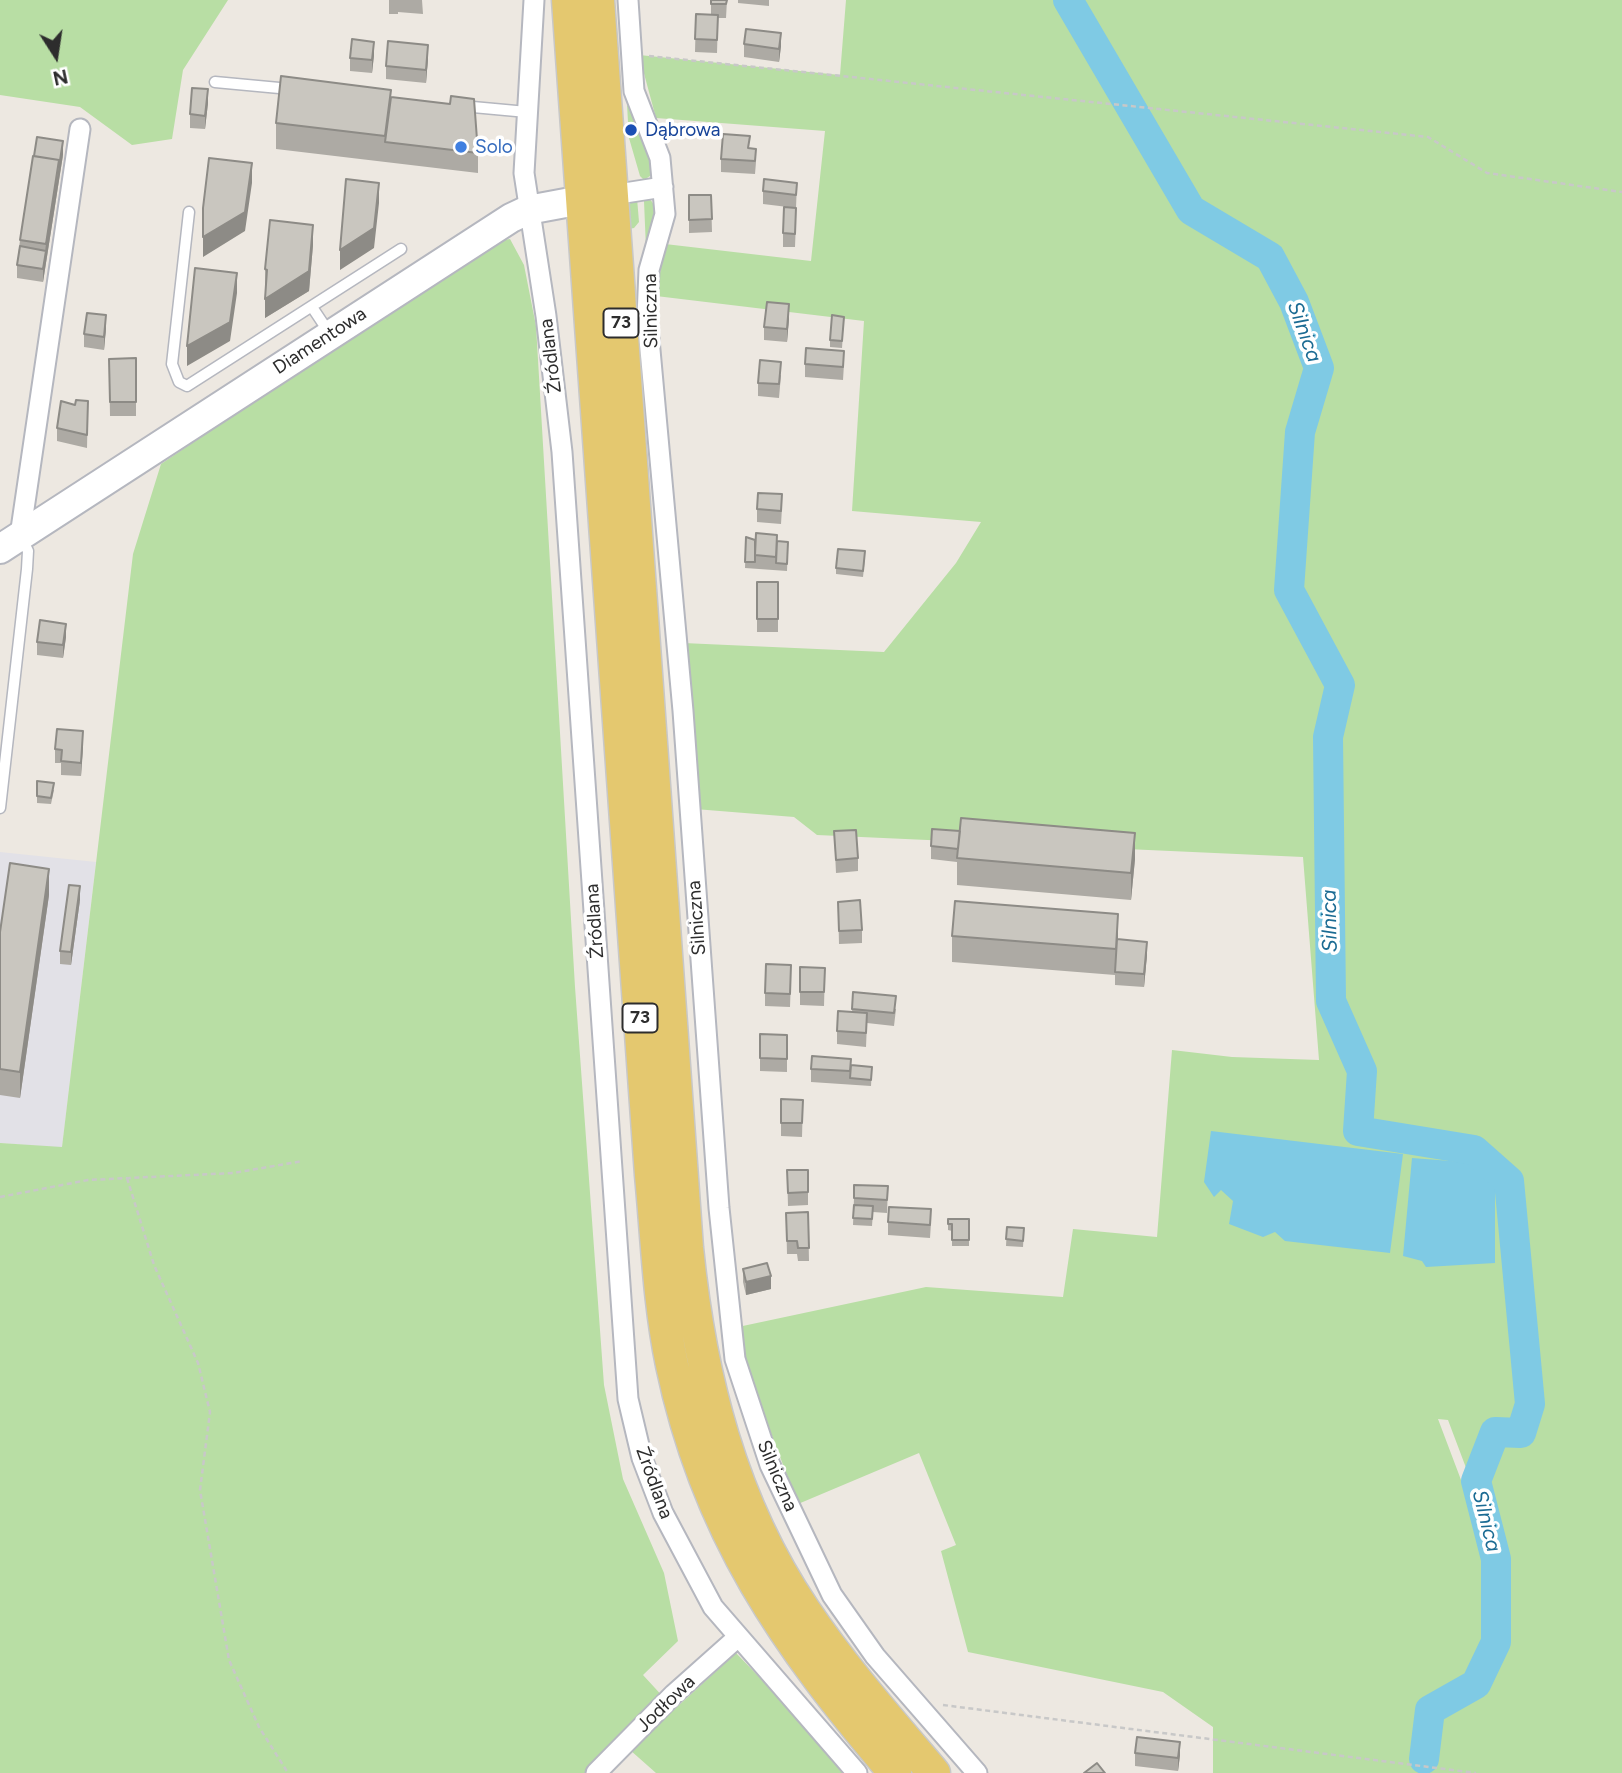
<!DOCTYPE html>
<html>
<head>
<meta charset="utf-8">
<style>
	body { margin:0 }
	#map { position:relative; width:1622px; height:1773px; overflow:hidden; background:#ede8e1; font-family:Figtree,sans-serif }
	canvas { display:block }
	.north { position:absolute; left:21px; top:21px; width:70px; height:70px; -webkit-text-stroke:5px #fff; paint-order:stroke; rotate:168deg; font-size:19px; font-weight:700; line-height:28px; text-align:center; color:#2d2d2d }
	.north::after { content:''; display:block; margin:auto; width:24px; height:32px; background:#2d2d2d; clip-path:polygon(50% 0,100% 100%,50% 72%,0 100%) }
</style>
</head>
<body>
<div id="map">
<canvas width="1622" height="1773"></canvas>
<div class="north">N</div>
</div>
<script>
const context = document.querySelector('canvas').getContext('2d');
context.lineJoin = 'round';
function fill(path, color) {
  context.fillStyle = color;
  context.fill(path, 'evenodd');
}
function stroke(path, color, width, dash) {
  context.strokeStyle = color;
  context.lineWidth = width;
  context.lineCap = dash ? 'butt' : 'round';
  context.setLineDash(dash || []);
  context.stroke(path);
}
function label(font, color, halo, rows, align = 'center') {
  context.font = font + ' Figtree,sans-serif';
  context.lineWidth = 7;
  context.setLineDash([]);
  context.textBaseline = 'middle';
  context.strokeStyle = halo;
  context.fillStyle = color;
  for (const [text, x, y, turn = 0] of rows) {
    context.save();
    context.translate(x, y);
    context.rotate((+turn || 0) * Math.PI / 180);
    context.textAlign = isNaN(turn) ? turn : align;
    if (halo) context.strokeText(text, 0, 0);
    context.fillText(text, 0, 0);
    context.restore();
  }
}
fill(new Path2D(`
	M0 852 96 862 62 1148 0 1143Z`), '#e2e1e7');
fill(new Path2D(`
	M0 0H228L183 70 172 139 132 145 80 107 0 95Z
	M846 0H1622V1773H1213V1727L1163 1692 968 1652 941 1551 956 1545 919 1453 798 1504 742 1357 738 1327 926 1287 1063 1297 1073 1229 1157 1237 1172 1050 1232 1057 1319 1060 1303 857 817 835 794 817 695 809 683 643 884 652 956 563 981 522 852 511 864 321 656 296 665 244 811 261 825 131 656 118 639 55 840 75ZM1438 1419 1448 1420 1500 1558 1501 1647 1480 1687 1435 1710 1431 1752 1420 1751 1427 1706 1476 1679 1493 1639 1492 1562Z
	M627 104 649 150 653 174 644 180 640 176 629 138H633L632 123 628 122Z
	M647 197C664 208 650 234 646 249L644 201Z
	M637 198 639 222 634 228 629 229 627 206Z
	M510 239 524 265 536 326 575 987 604 1385 623 1479 664 1573 678 1641 643 1675 666 1700 596 1773H0V1143L62 1147 133 554 161 464 491 242Z
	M736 1653 792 1711 843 1773H656L630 1750Z`), '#b8dea4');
fill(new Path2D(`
	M1211 1131 1403 1154 1390 1253 1285 1241 1275 1232 1263 1237 1229 1224 1233 1201 1221 1190 1214 1197 1204 1182Z
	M1412 1158 1477 1163 1495 1187V1263L1426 1267 1422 1261 1403 1256Z`), '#7fcae4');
stroke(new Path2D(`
	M1068 0 1191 210 1270 257 1294 302 1319 368 1300 432 1289 590 1340 685 1328 737 1331 1001 1362 1071 1358 1131 1474 1150 1509 1181 1530 1404 1521 1433 1495 1432 1476 1481 1496 1559V1642L1476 1684 1430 1710 1424 1759`), '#7fcae4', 30);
const lane = new Path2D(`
	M215 82 290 89
	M462 106 527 112
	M189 212 172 364 179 382 187 386 401 249
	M312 307 330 334
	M0 808 27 569 28 551 22 539`);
const street = new Path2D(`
	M534 0 524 173 546 316 562 452 628 1399 642 1458 663 1513 713 1607 857 1773
	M628 0 634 91 660 158 665 214 649 270 647 317 683 711 719 1208 735 1359 770 1465 832 1595 875 1656 977 1773
	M612 195 663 187
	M20 536 80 129
	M596 1773 674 1694 738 1637`);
const secondary = new Path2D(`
	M0 549 511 218 528 210 603 196`);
const primary = new Path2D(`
	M568 0 651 1175C657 1238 659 1303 672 1365 707 1533 786 1645 895 1773
	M598 0 687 1248C700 1377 731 1502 804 1610 843 1668 889 1720 934 1773`);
stroke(lane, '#b5b7bf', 13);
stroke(street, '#b5b7bf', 23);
stroke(secondary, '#b5b7bf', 32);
stroke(primary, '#c8c8c8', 35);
stroke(new Path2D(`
	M649 56 1428 137 1487 173 1622 192
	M127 1178 154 1265 198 1363 210 1412 200 1490 229 1660 259 1727 288 1773
	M0 1197 88 1180 233 1173 303 1161
	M943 1705 1476 1773`), '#c8c8c8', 2.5, [5, 3.5]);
stroke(lane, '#fff', 10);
stroke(street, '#fff', 19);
stroke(secondary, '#fff', 28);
stroke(primary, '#e4c86f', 32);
fill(new Path2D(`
	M389 0H422L423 14 398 12V14H389Z
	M711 0H727L726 18H718L717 53 695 52 696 14 711 15Z
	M738 0H769V6L738 3Z
	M744 44 781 46 779 62 744 57Z
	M374 55 372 73 350 71V58Z
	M428 58 426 83 386 79V66Z
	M391 97 478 153V173L276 149V123Z
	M208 103 205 129 190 128V114Z
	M750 148 756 162 755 174 721 172V159Z
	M63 155 43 282 17 278V265L20 240Z
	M797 183 796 208 763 204V191Z
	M689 195H711L712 232 689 233Z
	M796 221 795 247H783V233Z
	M313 245 309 291 265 318 266 289H265V269Z
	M844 317 842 348 830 347V340Z
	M789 318 787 342 764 340V327Z
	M106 328 104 350 84 347V334Z
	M136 358V416H110L109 359Z
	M805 364H844L843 380 805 377Z
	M781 375 779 398 758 396V383Z
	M88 401 87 448 57 441V428L75 405Z
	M782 508 781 524 757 522V509Z
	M746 537 755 540 788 542 787 571 745 568Z
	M865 558 863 577 836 574V568Z
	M757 582H778V632H757Z
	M66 637 63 658 37 655V642Z
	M83 744 81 776 61 775V763H55V749Z
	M37 781 54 790 51 804 37 803Z
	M834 831 858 858V871L836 873Z
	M931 846 1135 859 1131 900 957 885V862L931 859Z
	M49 895 20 1098 0 1095V932Z
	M80 900 71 965 60 964V951Z
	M838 902 862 930V943L839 944Z
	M952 936 1118 939 1147 955 1144 987 1115 985V975L952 962Z
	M800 967 825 968 824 1006 800 1005Z
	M791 978 790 1007 765 1006V993Z
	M853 992 896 1009 894 1026 867 1023 866 1047 837 1044V1031L852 1012Z
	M787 1035V1072L760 1071V1058Z
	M851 1065 872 1067 871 1086 811 1082V1069Z
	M781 1099 803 1100 802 1137 781 1136Z
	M787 1170H808V1205L788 1206Z
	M888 1186 887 1213 873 1212 872 1226 853 1225 854 1198Z
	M808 1212 809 1261H798L797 1254H787L786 1213Z
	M948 1219H969V1246H952V1231L948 1230Z
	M888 1222 931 1223 930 1238 888 1235Z
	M1007 1227 1024 1228 1023 1247 1006 1246Z
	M743 1269 771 1289 746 1295 743 1282Z
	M1135 1753 1180 1755 1178 1771 1135 1766Z`), '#adaaa4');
fill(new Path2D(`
	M781 33V46L779 62V49Z
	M374 42V55L372 73V60Z
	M428 45V58L426 83V70Z
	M208 89V103L205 129V116Z
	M63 141V155L43 282V269L46 244Z
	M252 163V183L245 231 203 257V237Z
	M379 183V203L374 248 340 270V250Z
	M313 225V245L309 291 265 318V299Z
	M237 273V293L230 341 187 366V346Z
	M789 304V318L787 342V329Z
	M106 315V328L104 350V337Z
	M66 624V637L63 658V645Z
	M83 731V744L81 776V763Z
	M1135 833V859L1131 900V873Z
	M49 869V895L20 1098V1072Z
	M80 886V900L71 965V952Z
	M1118 914V941L1116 975V949Z
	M1147 942V955L1144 987V974Z
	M771 1276V1289L746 1295V1282Z
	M1180 1742V1755L1178 1771V1758Z`), '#8d8b86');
const building = new Path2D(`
	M711 0H727L726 4H711Z
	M696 14 718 15 717 40 695 39Z
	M746 29 781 33 779 49 744 44Z
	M352 39 374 42 372 60 350 58Z
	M388 41 428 45 426 70 386 66Z
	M281 76 391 90 385 136 276 123Z
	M192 88 208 89 205 116 190 114Z
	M451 96 474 99 478 153 385 142 391 97 450 104Z
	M723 134 750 136 748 148 756 149 755 161 721 159Z
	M37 137 63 141 59 167V160L34 156Z
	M33 156 59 160 46 244 20 240Z
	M209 158 252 163 245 212 203 237V208Z
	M346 179 379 183 374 228 340 250Z
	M764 179 797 183 796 195 763 191Z
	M689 195H711L712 219 689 220Z
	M784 207 796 208 795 234 783 233Z
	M270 220 313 225 309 271 265 299 267 270 265 269Z
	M20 246 46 251 43 269 17 265Z
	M195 268 237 273 230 322 187 346Z
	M767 302 789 304 787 329 764 327Z
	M87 313 106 315 104 337 84 334Z
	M832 315 844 317 842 341 830 340Z
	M806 348 844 351 843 367 805 364Z
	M136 358V402H110L109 359Z
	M760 360 781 362 779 384 758 383Z
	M76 400 88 401 87 435 57 428 61 401 75 405Z
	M758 493 782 494 781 511 757 509Z
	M756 533 777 535 776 557 755 555Z
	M746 537 755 540V562H745Z
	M777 541 788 542 787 564 776 563Z
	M838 549 865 551 863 571 836 568Z
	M757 582H778V619H757Z
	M40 620 66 624 63 645 37 642Z
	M57 729 83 731 81 763 61 761 62 750 55 749Z
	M37 781 54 783 51 798 37 796Z
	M961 818 1135 833 1131 873 957 858Z
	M932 829 960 831 958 849 931 846Z
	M856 830 858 858 836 860 834 831Z
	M10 863 49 869 20 1072 0 1069V932Z
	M69 885 80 886 71 952 60 951Z
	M860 900 862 930 839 931 838 902Z
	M955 901 1118 914 1116 949 952 936Z
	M1117 939 1147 942 1144 974 1115 972Z
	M766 964 791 965 790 994 765 993Z
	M800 967 825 968 824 992H800Z
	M853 992 896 996 894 1013 852 1009Z
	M838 1011 867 1013 866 1033 837 1031Z
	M760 1034 787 1035V1059L760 1058Z
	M812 1056 851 1059 850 1071 811 1069Z
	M851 1065 872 1067 871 1080 850 1078Z
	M781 1099 803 1100 802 1123H781Z
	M787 1170H808V1192L788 1193Z
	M854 1185 888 1186 887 1200 854 1198Z
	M854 1205 873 1206 872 1219 853 1218Z
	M889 1207 931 1209 930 1225 888 1222Z
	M808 1212 809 1248H798L797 1241H787L786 1213Z
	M948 1219H969V1240H952V1224H948Z
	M1007 1227 1024 1228 1023 1241 1006 1239Z
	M767 1263 771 1276 746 1282 743 1269Z
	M1137 1737 1180 1742 1178 1758 1135 1753Z
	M1097 1763 1105 1773H1084Z`);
fill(building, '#c9c6bf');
stroke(building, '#8d8b86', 2);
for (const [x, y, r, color] of [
	[631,130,7,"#1a4fb4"],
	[461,147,7,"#3f7fe0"]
]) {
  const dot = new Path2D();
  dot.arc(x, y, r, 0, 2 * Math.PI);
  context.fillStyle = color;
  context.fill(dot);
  stroke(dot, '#fff', 2.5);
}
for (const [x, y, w] of [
	[621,323,35],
	[640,1018,35]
]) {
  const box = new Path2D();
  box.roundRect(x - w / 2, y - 14.5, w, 29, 5);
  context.fillStyle = '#fff';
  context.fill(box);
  stroke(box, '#2d2d2d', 2);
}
label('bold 18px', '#2d2d2d', null, [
	["73",621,323],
	["73",640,1018]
]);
label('19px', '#164399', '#fff', [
	["Dąbrowa",645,130]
], 'left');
label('19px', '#366cbe', '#fff', [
	["Solo",475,147]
], 'left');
label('19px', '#2d2d2d', '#fff', [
	["Silniczna",651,311,-91],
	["Diamentowa",320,341,-33],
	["Źródlana",551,356,-97],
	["Silniczna",697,918,-94],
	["Źródlana",595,921,-94],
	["Silniczna",777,1476,67],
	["Źródlana",654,1483,70],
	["Jodłowa",666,1704,-44]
]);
label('italic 21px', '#1b6b93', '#fff', [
	["Silnica",1304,332,70],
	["Silnica",1330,921,-91],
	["Silnica",1486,1521,76]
]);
</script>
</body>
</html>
